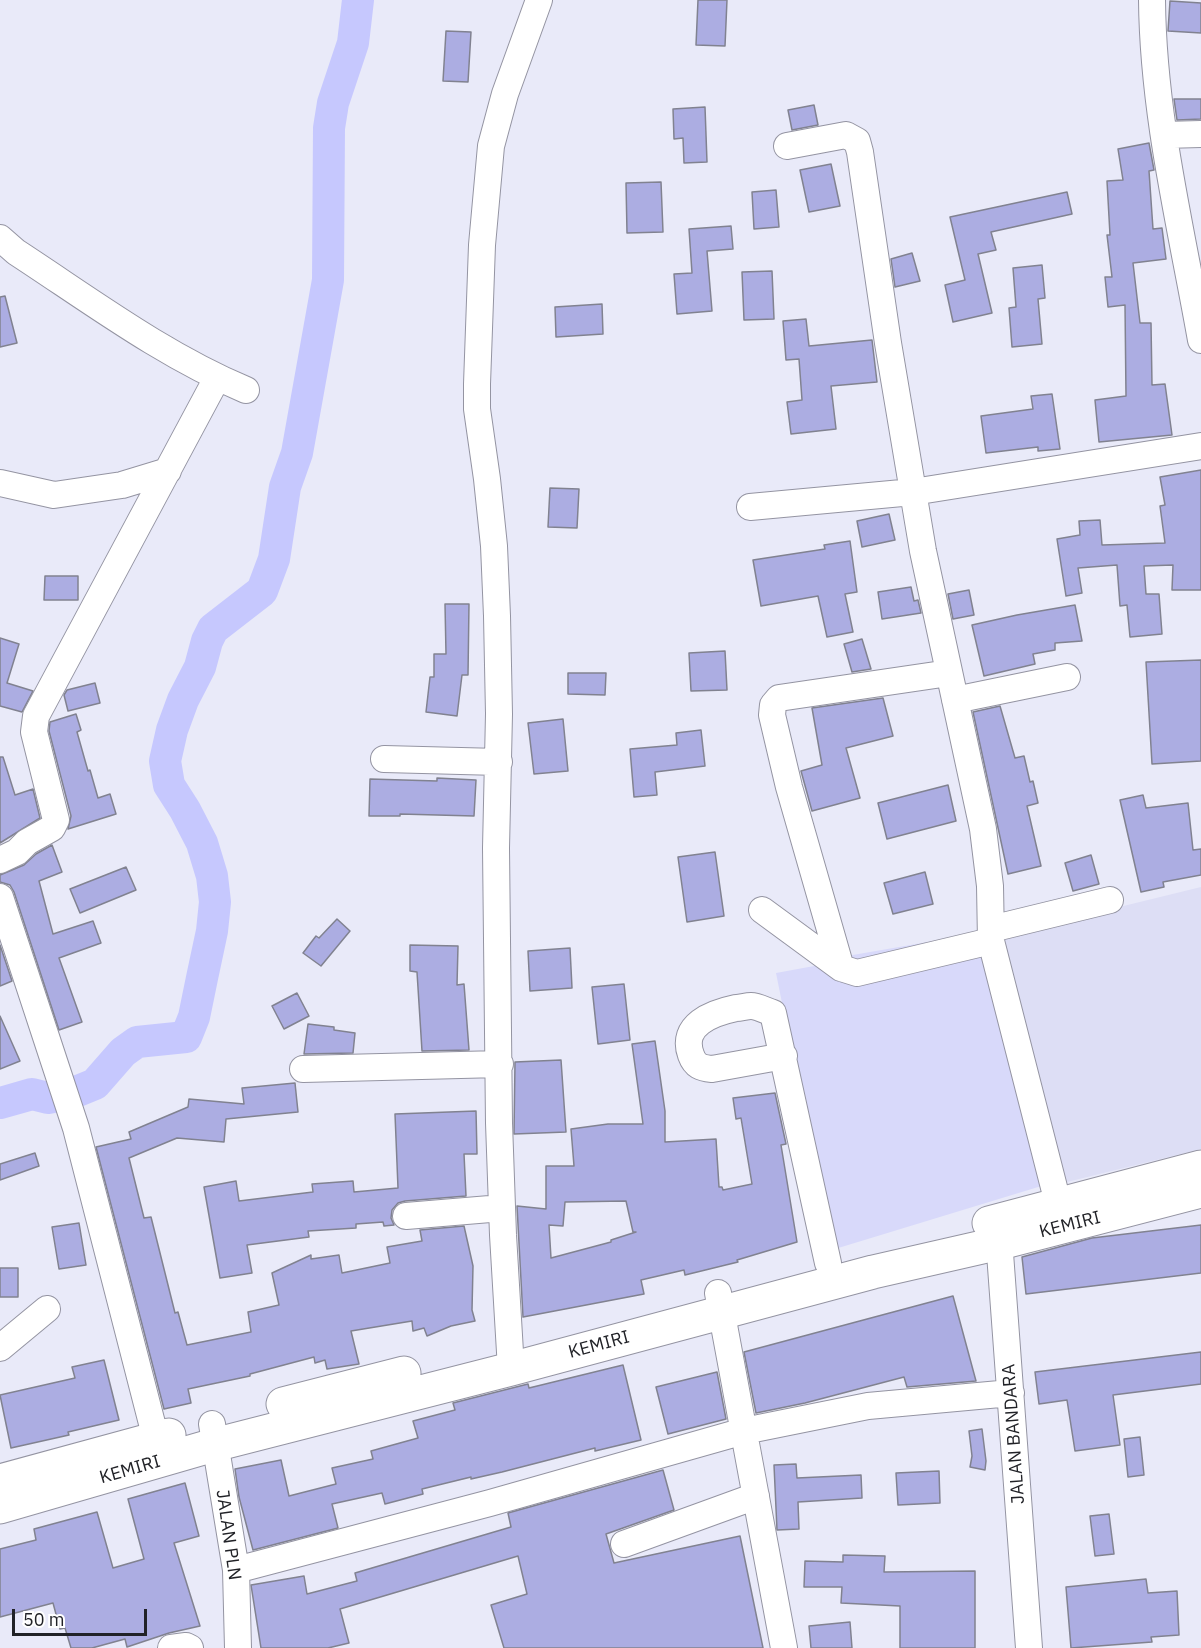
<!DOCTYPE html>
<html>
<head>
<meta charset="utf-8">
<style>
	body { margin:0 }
	#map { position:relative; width:1201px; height:1648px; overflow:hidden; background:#e9eaf9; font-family:"IBM Plex Sans",sans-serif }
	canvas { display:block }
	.scale { position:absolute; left:12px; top:1609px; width:135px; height:27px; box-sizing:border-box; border:3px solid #212227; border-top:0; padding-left:8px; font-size:18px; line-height:21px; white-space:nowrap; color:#212227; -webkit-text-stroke:4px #fff; paint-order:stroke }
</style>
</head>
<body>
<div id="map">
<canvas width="1201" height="1648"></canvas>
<div class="scale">50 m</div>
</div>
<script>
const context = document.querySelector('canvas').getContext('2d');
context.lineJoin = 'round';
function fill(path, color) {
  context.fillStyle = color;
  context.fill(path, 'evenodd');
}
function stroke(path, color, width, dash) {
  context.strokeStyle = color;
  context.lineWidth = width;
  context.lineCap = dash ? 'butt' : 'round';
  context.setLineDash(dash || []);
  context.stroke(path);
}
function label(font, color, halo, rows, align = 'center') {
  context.font = font + ' "IBM Plex Sans",sans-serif';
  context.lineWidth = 4.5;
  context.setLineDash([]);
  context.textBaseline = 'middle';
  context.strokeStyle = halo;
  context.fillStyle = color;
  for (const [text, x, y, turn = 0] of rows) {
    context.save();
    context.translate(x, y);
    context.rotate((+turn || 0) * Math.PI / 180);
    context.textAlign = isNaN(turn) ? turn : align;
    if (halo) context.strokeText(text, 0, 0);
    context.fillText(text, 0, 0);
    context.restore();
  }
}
fill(new Path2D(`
	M1201 887V1149L1063 1183 1001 936Z`), '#dddef5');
fill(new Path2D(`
	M980 933 1048 1184 835 1249 814 1162 776 973 836 962 847 956Z`), '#d8d9fa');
stroke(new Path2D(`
	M0 1103 32 1094 48 1098 73 1093 95 1084 123 1052 137 1042 186 1037 194 1017 202 978 212 931 215 902 212 876 202 843 185 810 169 785 165 761 172 730 183 700 200 667 207 641 213 629 262 591 274 559 285 487 297 453 328 280 329 128 333 103 353 43 358 0`), '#c6c8fe', 32);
const building = new Path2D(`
	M698 0H727L725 46 696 45Z
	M1170 1 1201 3V33L1168 31Z
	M446 31 471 32 468 82 443 81Z
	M1174 99H1201V119L1177 120Z
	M814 105 818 125 792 130 788 110Z
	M705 107 707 162 684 163 683 138 674 139 673 109Z
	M1149 143 1154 170 1149 171 1153 229 1162 228 1166 259 1133 263 1140 323H1151L1152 385 1165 384 1172 435 1099 442 1095 400 1126 396 1125 305 1108 307 1105 277H1112L1107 235H1110L1107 181 1123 180 1118 149Z
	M831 164 840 206 809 212 800 170Z
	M661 182 663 232 627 233 626 183Z
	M776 190 779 227 754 229 752 192Z
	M1067 192 1072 214 991 232 996 250 978 254 992 313 953 322 945 285 965 280 950 217Z
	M731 226 733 249 707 251 712 311 677 314 674 274 692 273 689 229Z
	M912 253 920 281 895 287 891 259Z
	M1042 265 1045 298 1038 299 1042 344 1012 347 1009 308 1016 307 1013 268Z
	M772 271 774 319 744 320 742 272Z
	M5 296 17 343 0 347V297Z
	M602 304 603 334 556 337 555 307Z
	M806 319 809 346 872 340 877 382 831 386 836 429 791 434 787 402 802 400 799 359 786 360 783 321Z
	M1052 394 1060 449 1038 451V447L986 453 981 416 1033 409 1031 396Z
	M1201 470V590H1172L1173 565 1144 566 1146 594H1159L1162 634 1130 637 1127 605 1120 606 1117 565 1078 568 1082 593 1066 596 1057 539 1080 535 1079 521 1100 520 1102 545 1165 543 1160 506 1165 505 1160 477Z
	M550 488 579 489 577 528 548 527Z
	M889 514 895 540 862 547 857 521Z
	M850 541 857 592 845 594 853 632 827 637 818 596 761 606 753 560 825 549 824 545Z
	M45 576H78V600H44Z
	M911 587 914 601 918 600 921 613 882 619 878 592Z
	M969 590 974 615 953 619 948 594Z
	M445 604H469L468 675H462L457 716 426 712 430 677H434V654H446Z
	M1075 605 1082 641 1055 643V650L1033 654 1035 664 984 676 972 625 1017 615Z
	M0 638 19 644 7 683 33 691 22 712 0 706Z
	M862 639 871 669 852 672 844 644Z
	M725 651 727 690 691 691 689 653Z
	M1201 660V761L1152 764 1146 662Z
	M568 673H606L605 695 568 694Z
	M95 683 100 703 68 711 64 695 67 690Z
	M883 698 893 736 846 748 860 798 812 811 801 771 822 765 812 708Z
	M1000 706 1015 758 1024 756 1030 782 1033 781 1038 803 1027 806 1041 866 1008 874 973 712Z
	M76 714 81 730 77 732 88 771 90 770 98 798 110 794 116 814 68 829 71 816 49 731 50 722Z
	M563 719 568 771 534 774 528 723Z
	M701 730 705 766 655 772 657 795 634 797 630 749 677 745 676 733Z
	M0 757H3L15 795 33 789 40 818 0 843Z
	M437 778 476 780 474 816 400 814V816H369L370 779 437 781Z
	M948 785 956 821 887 839 878 803Z
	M1143 795 1146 808 1188 803 1193 850 1201 849V875L1163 882 1164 887 1141 892 1120 800Z
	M52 845 62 872 39 881 53 934 93 921 101 943 59 958 82 1022 59 1030 14 892 10 885 0 882V875L24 865 36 854Z
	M715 852 724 916 687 922 678 857Z
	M1091 855 1099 884 1073 891 1065 863Z
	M126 867 136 890 80 913 70 889Z
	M925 872 933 904 893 914 884 883Z
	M337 919 350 931 321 966 303 953 316 936 319 938Z
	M0 945 12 981 0 986Z
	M410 945 458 946 457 985 464 984 469 1050 422 1051 417 972 410 971Z
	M570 948 572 988 530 991 528 951Z
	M624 984 630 1040 598 1044 592 987Z
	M297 993 309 1016 284 1029 272 1006Z
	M0 1016 20 1061 0 1069Z
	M308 1024 334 1027V1030L355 1033 353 1053 304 1054Z
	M655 1041 665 1111V1142L716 1139 719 1187H722L723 1190 752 1184 741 1118 736 1119 733 1098 775 1093 786 1144 781 1145 797 1242 737 1260 738 1262 685 1275 684 1270 641 1280 644 1294 523 1317 517 1206 546 1209V1166H574L571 1129 608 1124H643L632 1044ZM626 1201 633 1232H636L611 1240V1242L551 1258 549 1225 563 1226 565 1202Z
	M561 1060 566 1132 514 1134 515 1062Z
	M295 1083 298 1112 226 1119 224 1142 177 1138 129 1158 144 1218 151 1217 175 1313 178 1312 187 1345 251 1332 248 1312 279 1305 272 1273 311 1255V1259L339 1255 342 1273 390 1263 387 1247 422 1241 420 1230 464 1226 473 1266 472 1310 475 1321 451 1326 427 1336 424 1328 413 1331 412 1321 351 1331 359 1364 327 1369 325 1360 315 1363 314 1357 250 1374V1376L188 1389 191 1403 164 1409 96 1147 131 1139 129 1132 188 1107 189 1099 244 1104 242 1088Z
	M476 1111 477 1154H464L466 1196 405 1201 398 1203 392 1210 391 1218 394 1225 384 1226 383 1222 356 1224V1228L308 1231 309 1237 247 1245 252 1273 220 1278 204 1187 236 1181 239 1201 313 1192 312 1184 353 1181 354 1192 398 1188 395 1114Z
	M35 1153 39 1166 0 1180V1164Z
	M79 1223 86 1265 59 1269 52 1227Z
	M1201 1225V1273L1026 1294 1022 1257 1092 1238Z
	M0 1268H18V1297H0Z
	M953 1296 976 1381 907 1387 904 1377 805 1403 756 1413 744 1352Z
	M1201 1352V1384L1113 1395 1120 1445 1075 1451 1067 1400 1039 1404 1035 1372Z
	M104 1360 119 1420 68 1432 69 1435 11 1448 0 1395 75 1378 72 1367Z
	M623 1365 641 1440 595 1451V1448L502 1472 471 1479V1477L422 1489 423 1494 385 1504 382 1493 332 1504 338 1528 253 1550 239 1497 235 1469 281 1460 289 1496 336 1484 332 1468 373 1459 371 1451 418 1438 413 1421 455 1410 453 1403 528 1384 529 1388Z
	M717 1372 726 1419 668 1434 656 1387Z
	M982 1429 986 1461 985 1470 970 1467 972 1456 969 1431Z
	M1140 1437 1144 1475 1128 1477 1124 1439Z
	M796 1464 797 1478 861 1475 862 1498 798 1502 799 1529 777 1530 774 1465Z
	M663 1470 674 1510 606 1534 614 1563 740 1536 763 1648H504L491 1605 527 1594 518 1556 340 1609 349 1643 328 1648H261L251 1585 304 1576 307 1594 357 1581 355 1573 511 1527 508 1513Z
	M939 1471 940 1503 898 1505 896 1473Z
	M185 1483 199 1536 174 1543 200 1626 169 1633 127 1647 125 1639 92 1648H71L65 1628 60 1629 53 1603 0 1617V1549L36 1540 34 1529 97 1512 113 1568 144 1559 128 1499Z
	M1109 1514 1114 1554 1095 1556 1090 1516Z
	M843 1555 885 1556 884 1572 975 1571V1648H900V1606L841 1603 842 1587H804L805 1561 843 1562Z
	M1146 1579 1148 1593 1177 1591 1179 1635 1151 1637 1152 1642 1071 1648 1066 1587Z
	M850 1622 852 1648H811L809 1626Z`);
fill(building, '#acade2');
stroke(building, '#818290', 1.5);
const minor = new Path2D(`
	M1152 0C1153 115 1181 227 1201 340
	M1164 135 1201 134
	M787 146 846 135 857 141 860 152 888 343 923 551 983 829 990 886 991 941 1058 1203
	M0 238 16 252C91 301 163 355 246 390
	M0 483 54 495 122 485 168 471
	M750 507 913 492 1201 446
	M955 700 1067 677
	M384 759 499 762
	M0 860 17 852 27 842 52 828 56 820 34 732 36 716 217 378
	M0 897 76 1128 156 1439
	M762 910 841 968 857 973 991 941
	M991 929 1110 900
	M841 968 789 787 772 715 773 705 779 698 949 673
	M784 1056 712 1069C701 1068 695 1066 691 1055 680 1025 712 1013 736 1008 741 1008 746 1006 751 1006 758 1006 766 1011 773 1013L828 1263
	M303 1069 500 1064
	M406 1216 502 1208
	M998 1226 1029 1648
	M718 1293 784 1648
	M0 1348 47 1309
	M511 1369 503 1235 499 1123 496 848 499 714 497 616 494 546 487 479 477 409V384L482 245 491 146 505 94 539 0
	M212 1424 236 1570 238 1648
	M624 1544 756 1496
	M236 1570 490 1503 744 1431 868 1406 1011 1393
	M171 1648 186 1646 190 1648`);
const highway = new Path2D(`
	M989 1223 1201 1167
	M283 1404 404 1373
	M0 1481 169 1435
	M0 1507 214 1445 511 1369 873 1272 1000 1243 1201 1191`);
stroke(minor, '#9494a2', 28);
stroke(highway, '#9494a2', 35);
stroke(minor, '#fff', 26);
stroke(highway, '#fff', 33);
label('18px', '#212227', '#fff', [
	["KEMIRI",1070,1225,-14],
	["KEMIRI",599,1345,-15],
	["JALAN BANDARA",1014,1434,-94],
	["KEMIRI",130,1470,-16],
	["JALAN PLN",228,1535,82]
]);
</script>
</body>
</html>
